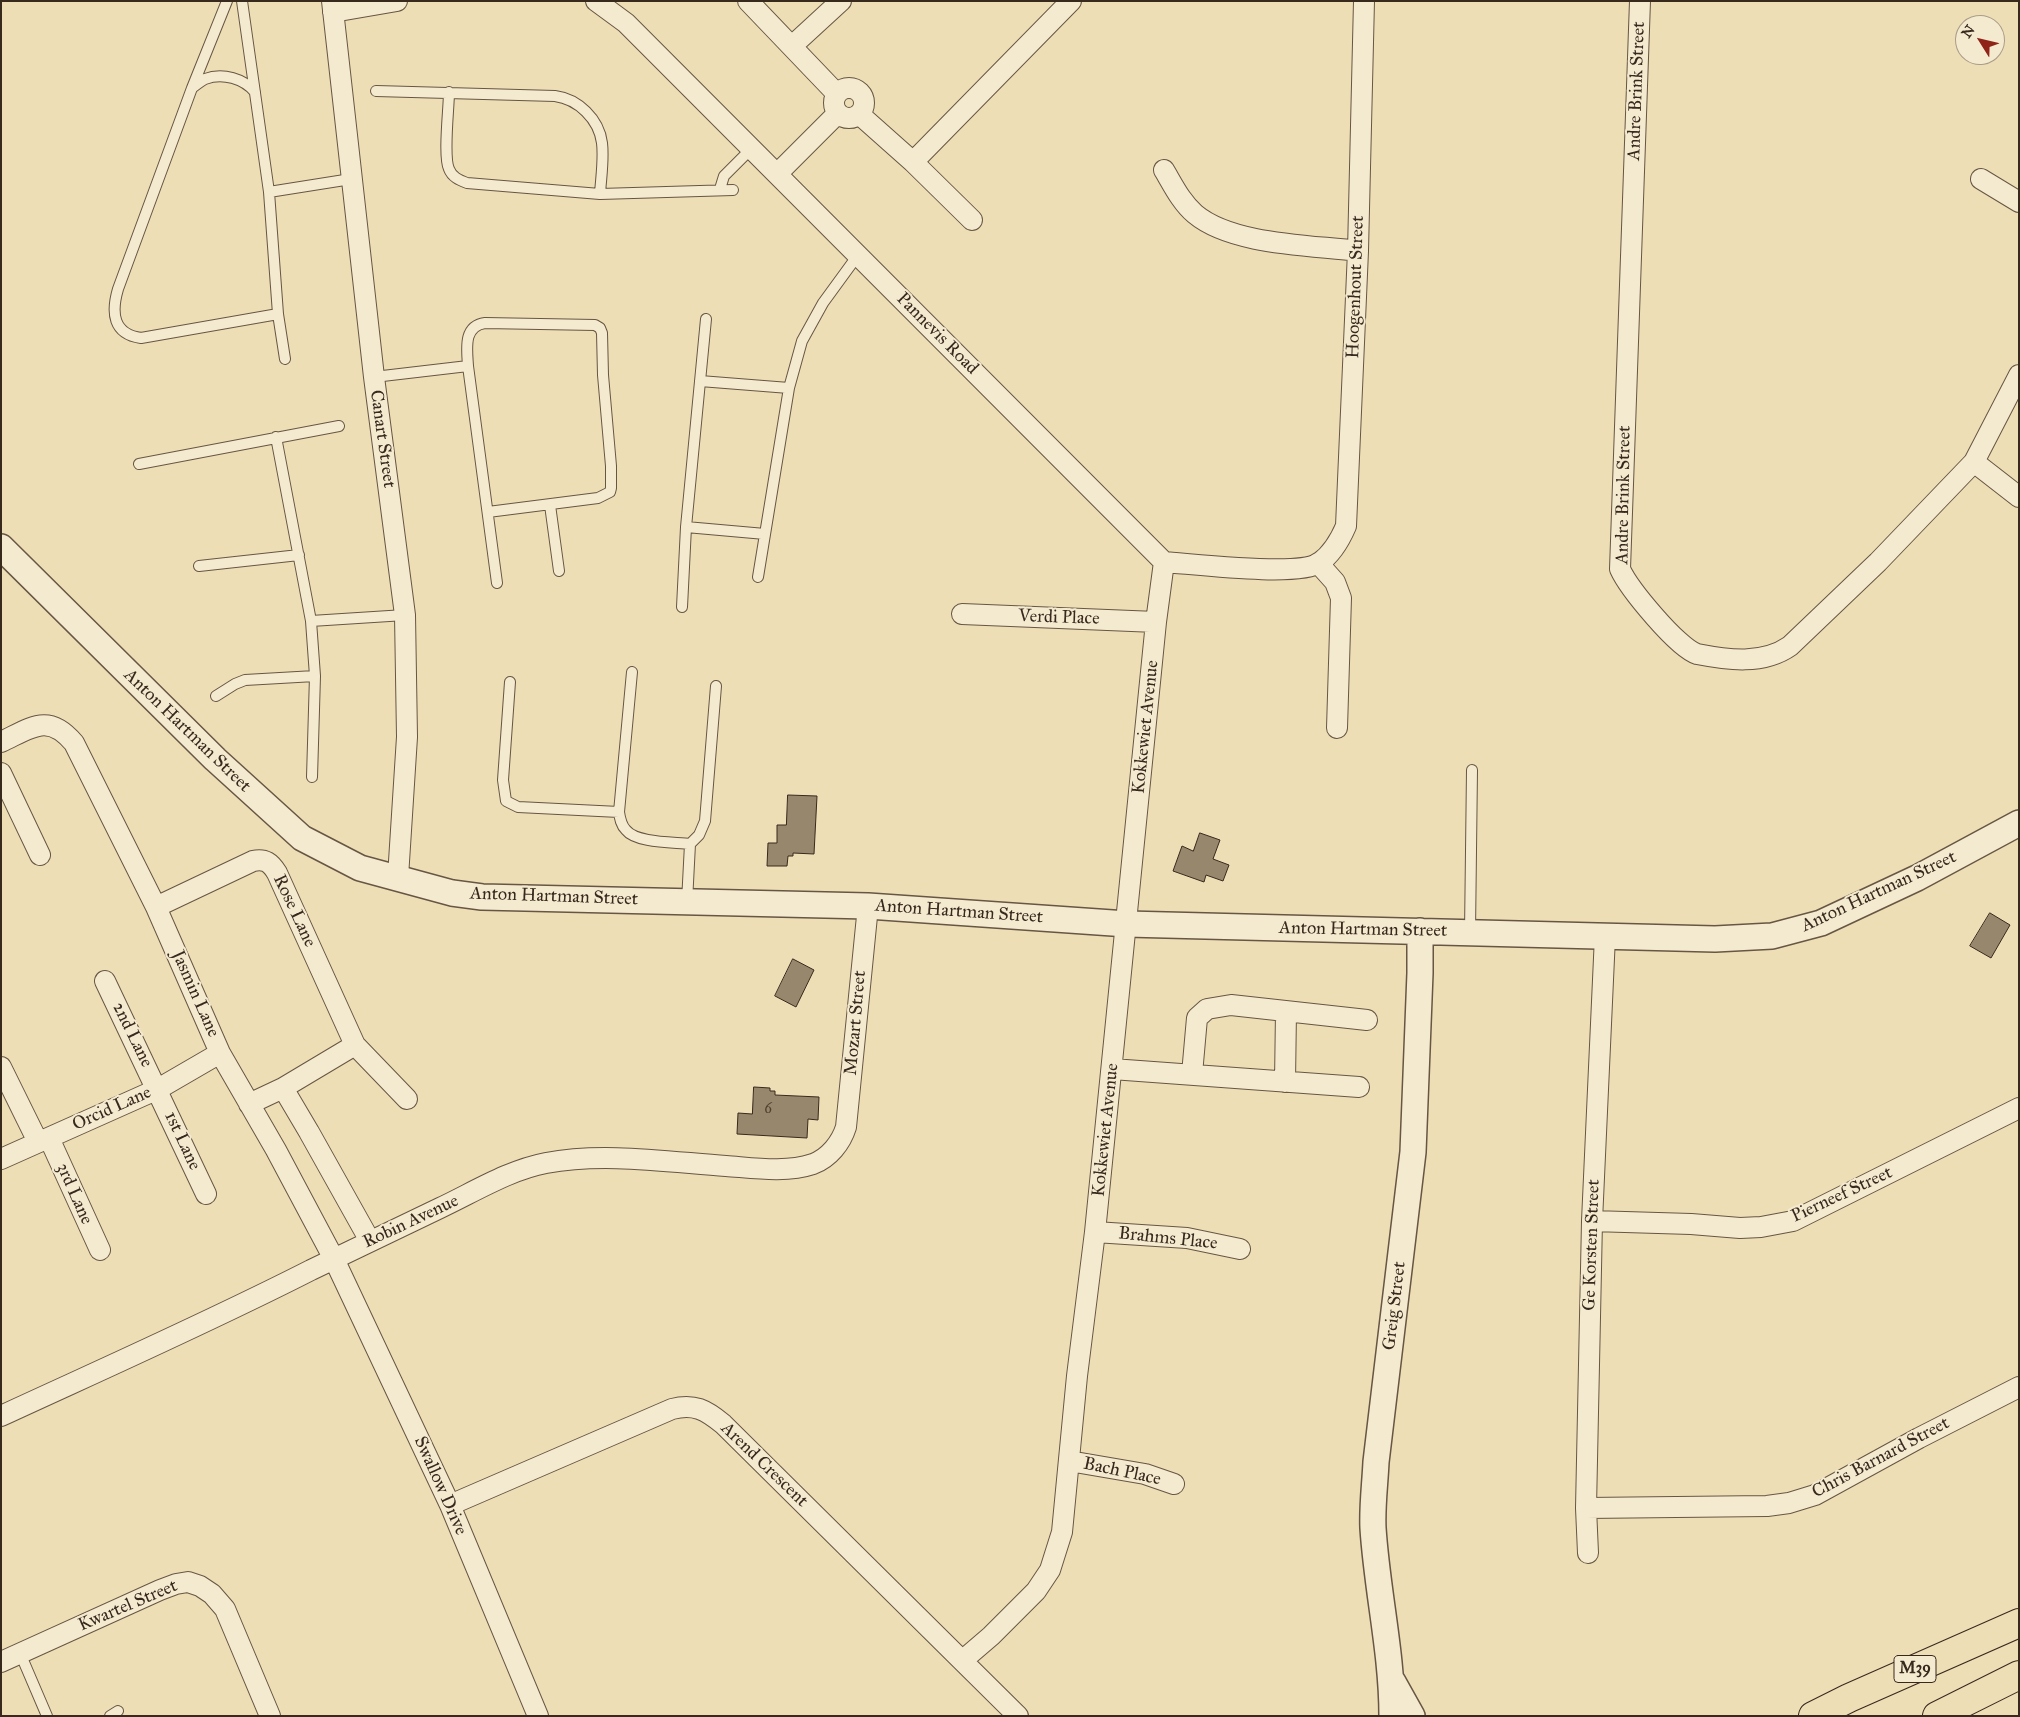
<!DOCTYPE html>
<html>
<head>
<meta charset="utf-8">
<style>
	body { margin:0 }
	#map { position:relative; width:2020px; height:1717px; overflow:hidden; background:#eedeb6; font-family:"IM FELL Great Primer",serif }
	canvas { display:block }
	.frame { position:absolute; inset:0; border:2px solid #38291d; pointer-events:none }
	.north { position:absolute; left:1955px; top:15px; width:50px; height:50px; box-sizing:border-box; background:#f4ead0; border:1px solid #a99d88; border-radius:50%; rotate:306deg; font-size:14px; font-weight:700; line-height:20px; text-align:center; color:#38291d }
	.north::after { content:''; display:block; margin:auto; width:18px; height:22px; background:#8f2418; clip-path:polygon(50% 0,100% 100%,50% 72%,0 100%) }
</style>
</head>
<body>
<div id="map">
<canvas width="2020" height="1717"></canvas>
<div class="frame"></div>
<div class="north">N</div>
</div>
<script>
const context = document.querySelector('canvas').getContext('2d');
context.lineJoin = 'round';
function fill(path, color) {
  context.fillStyle = color;
  context.fill(path, 'evenodd');
}
function stroke(path, color, width, dash) {
  context.strokeStyle = color;
  context.lineWidth = width;
  context.lineCap = dash ? 'butt' : 'round';
  context.setLineDash(dash || []);
  context.stroke(path);
}
function label(font, color, halo, rows, align = 'center') {
  context.font = font + ' "IM FELL Great Primer",serif';
  context.lineWidth = 4;
  context.setLineDash([]);
  context.textBaseline = 'middle';
  context.strokeStyle = halo;
  context.fillStyle = color;
  for (const [text, x, y, turn = 0] of rows) {
    context.save();
    context.translate(x, y);
    context.rotate((+turn || 0) * Math.PI / 180);
    context.textAlign = isNaN(turn) ? turn : align;
    if (halo) context.strokeText(text, 0, 0);
    context.fillText(text, 0, 0);
    context.restore();
  }
}
const building = new Path2D(`
	M788 795 817 796 814 854 793 853V856H788L787 866H767L768 843H777V825H786Z
	M1200 833 1220 840 1213 859 1229 865 1223 881 1206 875 1204 882 1173 871 1182 846 1193 851Z
	M1990 913 2010 925 1991 958 1970 946Z
	M793 959 814 970 796 1007 775 996Z
	M754 1087 770 1088V1091H775V1095L819 1097 818 1120 808 1119 807 1138 737 1134 738 1113 752 1114Z`);
fill(building, '#97876d');
stroke(building, '#38291d', 1);
const service = new Path2D(`
	M227 1 192 88 118 289C111 313 113 334 141 338L278 314
	M242 1 269 192 278 314 285 359
	M192 88C196 85 201 81 205 79 223 72 244 79 255 92
	M376 91 555 96C578 99 599 119 602 143 604 159 601 178 600 194
	M449 92C449 108 443 156 449 169 452 177 459 180 467 183L600 194 733 190
	M720 189 724 176 752 148
	M269 192 351 179
	M374 377 468 366
	M700 381 789 388
	M276 437 311 621 315 676 312 777
	M139 464 339 426
	M550 505 559 571
	M488 512 598 498 610 492 611 488V466L603 375 602 333 600 328 595 325 485 323C463 326 467 349 468 366L497 583
	M686 527 765 534
	M199 566 299 555
	M758 577 789 388 802 341 823 303 858 255
	M682 607 686 527 706 319
	M311 621 405 615
	M632 672 619 812C620 819 621 825 626 830 636 843 674 842 690 844L699 835 705 821 716 686
	M510 682 503 780 506 801 518 807 619 812
	M216 696 235 684 245 680 315 676
	M687 902 690 844
	M1470 932 1472 770
	M20 1653 47 1716
	M110 1716 118 1711`);
const minor = new Path2D(`
	M332 1 374 377 405 615 407 737 398 877
	M596 1 626 23 1164 562C1194 564 1298 577 1319 563 1332 554 1340 540 1346 526L1358 251 1364 1
	M748 1 837 94
	M1640 1 1620 569C1629 589 1678 648 1697 654 1728 660 1763 665 1790 646L1878 562 1974 462 2019 375
	M333 12 397 1
	M792 46 841 1
	M834 103a15 15 0 1 1 30 0a15 15 0 1 1-30 0Z
	M859 114 913 162 972 220
	M913 162 1071 1
	M1164 170C1173 185 1181 202 1195 214 1232 245 1310 245 1358 251
	M777 174 838 113
	M1981 179 2019 202
	M1974 462 2019 497
	M1318 563 1335 582 1341 598 1337 728
	M962 614 1156 622
	M1 742C31 728 48 712 74 743L156 907 220 1053 276 1150 334 1259 450 1505 538 1716
	M1 773 40 855
	M156 907 253 861C265 858 271 863 277 873L355 1045 407 1099
	M105 981 206 1194
	M1 1067 38 1142
	M1112 1069 1359 1087
	M1192 1074 1197 1018 1207 1009 1231 1005 1367 1020
	M1285 1082 1286 1011
	M283 1088 309 1132 370 1241
	M249 1104 283 1088 355 1045
	M49 1138 100 1250
	M1 1159 158 1089 220 1053
	M1592 1221 1691 1224 1740 1228 1761 1227 1793 1221 2019 1108
	M1095 1232 1187 1238 1240 1249
	M1 1416C105 1368 209 1322 311 1270 354 1249 397 1229 440 1208 474 1192 509 1170 546 1163 603 1152 669 1162 726 1166 754 1168 786 1173 813 1164 829 1158 841 1143 846 1127L868 906
	M1069 1461 1145 1474 1174 1484
	M450 1505 672 1409C694 1403 706 1410 723 1424L1018 1716
	M1586 1508 1767 1506 1789 1503 1815 1495 1919 1438 2019 1387
	M1588 1553 1586 1508 1592 1221 1605 936
	M963 1660 991 1636 1036 1591 1050 1570 1062 1532 1077 1376 1095 1232 1156 622 1164 562
	M1 1662 160 1590 176 1584 188 1582 200 1586 212 1594 225 1609 270 1716`);
const tertiary = new Path2D(`
	M1 547 215 759 302 838 360 868 452 893 482 897 868 906 1127 924 1715 939 1772 936 1821 923 1917 878 2019 823
	M1393 1682 1412 1716
	M1392 1716C1392 1652 1377 1591 1373 1528 1372 1506 1375 1484 1376 1462L1413 1152 1420 973V931`);
const primary = new Path2D(`
	M1813 1716 1849 1698 2019 1623
	M1937 1716 2019 1675`);
stroke(service, '#665643', 12);
stroke(minor, '#665643', 22);
stroke(tertiary, '#665643', 28);
stroke(primary, '#38291d', 30);
stroke(service, '#f4ead0', 10);
stroke(minor, '#f4ead0', 20);
stroke(tertiary, '#f4ead0', 25);
stroke(primary, '#eedeb6', 28);
label('15px', '#504031', null, [
	["6",768,1109]
]);
for (const [x, y, w] of [
	[1915,1669,42]
]) {
  const box = new Path2D();
  box.roundRect(x - w / 2, y - 13.5, w, 27, 4);
  context.fillStyle = '#f4ead0';
  context.fill(box);
  stroke(box, '#38291d', 1);
}
label('bold 16px', '#38291d', null, [
	["M39",1915,1669]
]);
label('18px', '#38291d', '#f4ead0', [
	["Andre Brink Street",1637,91,-88],
	["Hoogenhout Street",1356,287,-88],
	["Pannevis Road",937,334,45],
	["Canart Street",382,439,82],
	["Andre Brink Street",1624,495,-89],
	["Verdi Place",1059,618,2],
	["Kokkewiet Avenue",1146,727,-84],
	["Anton Hartman Street",187,731,44],
	["Anton Hartman Street",1879,892,-25],
	["Anton Hartman Street",554,897,2],
	["Rose Lane",294,911,65],
	["Anton Hartman Street",959,912,4],
	["Anton Hartman Street",1363,930,1],
	["Jasmin Lane",195,994,66],
	["Mozart Street",856,1023,-85],
	["2nd Lane",132,1035,64],
	["Orcid Lane",112,1109,-24],
	["Kokkewiet Avenue",1106,1130,-84],
	["1st Lane",182,1141,65],
	["3rd Lane",74,1194,66],
	["Pierneef Street",1842,1195,-25],
	["Robin Avenue",411,1222,-25],
	["Brahms Place",1168,1239,6],
	["Ge Korsten Street",1592,1245,-88],
	["Greig Street",1395,1306,-83],
	["Chris Barnard Street",1881,1458,-28],
	["Arend Crescent",764,1465,44],
	["Bach Place",1122,1472,12],
	["Swallow Drive",440,1486,66],
	["Kwartel Street",128,1606,-23]
]);
</script>
</body>
</html>
